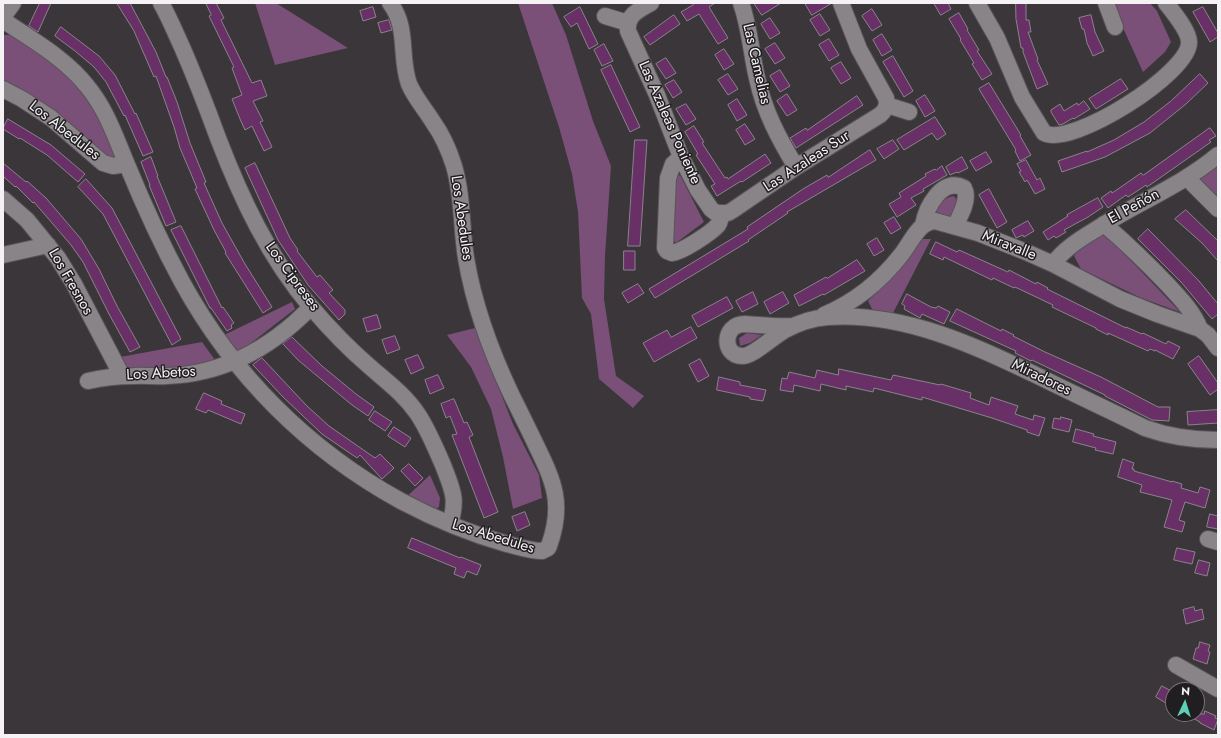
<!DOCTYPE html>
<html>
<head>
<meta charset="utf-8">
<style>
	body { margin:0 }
	#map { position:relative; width:1221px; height:738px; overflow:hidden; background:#3a363a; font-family:Jost,sans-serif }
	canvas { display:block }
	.frame { position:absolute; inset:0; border:4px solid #f5f2f5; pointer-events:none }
	.north { position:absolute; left:1165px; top:682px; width:40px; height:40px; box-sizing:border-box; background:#201e20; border:1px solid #757375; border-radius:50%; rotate:4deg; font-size:11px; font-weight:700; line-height:16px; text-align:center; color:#f5f2f5 }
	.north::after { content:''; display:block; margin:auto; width:14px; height:18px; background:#5eceb8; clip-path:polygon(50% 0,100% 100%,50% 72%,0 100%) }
</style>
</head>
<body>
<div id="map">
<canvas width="1221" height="738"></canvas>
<div class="frame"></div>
<div class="north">N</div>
</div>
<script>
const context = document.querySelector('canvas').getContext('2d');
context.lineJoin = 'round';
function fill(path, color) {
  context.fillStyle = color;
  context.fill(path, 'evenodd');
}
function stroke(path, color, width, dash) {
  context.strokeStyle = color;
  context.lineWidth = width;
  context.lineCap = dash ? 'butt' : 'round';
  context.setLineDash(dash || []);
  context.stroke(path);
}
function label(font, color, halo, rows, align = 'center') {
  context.font = font + ' Jost,sans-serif';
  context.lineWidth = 3;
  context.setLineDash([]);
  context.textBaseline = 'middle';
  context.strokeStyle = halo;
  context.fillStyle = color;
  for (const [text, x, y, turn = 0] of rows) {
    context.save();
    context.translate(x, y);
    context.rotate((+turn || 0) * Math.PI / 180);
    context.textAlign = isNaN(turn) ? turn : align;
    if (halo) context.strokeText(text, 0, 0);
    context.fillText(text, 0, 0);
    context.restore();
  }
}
fill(new Path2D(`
	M255 3H276L348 48 275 65Z
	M518 3H552L566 35 593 121 611 166 605 256 604 299 616 376 644 396 633 408 599 379 591 314 582 298 578 212 572 174 559 127Z
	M1113 3H1150L1157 11 1171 42 1165 52 1143 72 1118 17Z
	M3 35H13L41 54 65 73 86 97 101 124 116 159 105 157 3 85Z
	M1218 158V200L1197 179Z
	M680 175 704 222 676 243 669 237 676 176Z
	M954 196 959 203 951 220 930 218C937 207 941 198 954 196Z
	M1102 230 1180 312 1141 298 1081 269 1074 256 1079 244Z
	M922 239H931L892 315 873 311 868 301 891 278Z
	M292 302 295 309 237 354 224 335Z
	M475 328 513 424 539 475 542 498 513 509 503 457 491 409 471 367 447 335Z
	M747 333 762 335 750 343 740 346 739 338Z
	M202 342 215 360 184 370 127 369 120 357Z
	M430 475 440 498 439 507 430 513 403 500Z`), '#7a4f78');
const building = new Path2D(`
	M40 3H51L38 32 29 26Z
	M117 3H130L156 52 166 77H167L177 102 190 143 206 182 204 183 222 223 245 264 272 307 263 313 225 253 226 252 214 230 195 189 197 188 180 148 174 127 156 76 154 77 134 31Z
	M206 3H216L224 18 221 20 252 83 261 80 267 96 253 101 263 121 260 122 272 147 264 151 252 126 245 130 240 119 232 99 242 95 232 68 234 67 209 16 211 15Z
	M692 3H715L709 7 728 38 718 44 699 14 687 21 681 12 693 5Z
	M754 3H781L762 15Z
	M805 3H832L812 15Z
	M934 3H948L951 9 941 15Z
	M1016 3H1026V20H1029L1031 32H1028L1038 59 1037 60 1048 84 1037 89 1023 52V48H1021L1016 19Z
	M373 7 376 17 363 21 360 11Z
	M580 7 598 44 589 49 577 23 571 27 564 17Z
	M1203 7 1218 33V37L1210 42 1193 12Z
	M872 9 882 25 872 31 862 16Z
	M959 13 968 29 967 30 979 50 977 51 992 74 982 80 972 64 974 63 960 40 961 39 949 19Z
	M820 14 830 30 820 36 810 20Z
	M674 15 680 24 650 45 644 37Z
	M1091 15 1095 32 1104 51 1093 56 1087 43 1084 29H1082L1079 18Z
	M770 18 780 33 770 39 761 24Z
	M389 20 392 30 381 33 378 23Z
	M61 27 99 56 115 75 135 114 136 113 153 152 143 156 125 115 124 116 106 82 94 67 75 51 55 36Z
	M882 34 892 50 882 56 873 40Z
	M829 39 839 55 829 61 819 45Z
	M775 43 785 58 775 64 765 49Z
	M604 44 613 61 602 66 594 50Z
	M724 49 734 64 724 70 715 55Z
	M893 56 913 91 904 97 883 62Z
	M666 58 676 73 666 79 656 64Z
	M841 62 851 78 841 84 831 68Z
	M611 65 640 127 630 132 601 70Z
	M780 70 790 86 780 92 770 76Z
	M728 74 738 89 728 95 718 80Z
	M1200 74 1208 83 1186 104 1150 133 1105 157 1062 172 1058 161 1087 151V152L1114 140 1144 122 1171 101Z
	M1121 79 1128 89 1096 109 1089 99Z
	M674 80 682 92 673 98 665 85Z
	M989 83 1021 135 1020 136 1031 155 1020 161 1015 151 1016 150 979 89Z
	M787 94 797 110 787 116 777 101Z
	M925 95 935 111 925 117 916 101Z
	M857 96 863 105 796 148 790 138 806 128 807 130Z
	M737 99 747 115 737 121 728 105Z
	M1084 101 1090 109 1074 119 1073 118 1063 124 1059 125 1051 112V110L1060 104 1064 111 1077 103 1078 105Z
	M686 104 696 119 686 125 676 109Z
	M935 117 946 134 937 140 932 133 904 150 897 140Z
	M8 119 51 145 85 174 78 182 47 155 20 138 19 139 3 129Z
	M745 124 755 139 745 145 736 130Z
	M694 126 704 142 702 143 725 178 727 177 728 179 765 154 771 163 742 182 741 181 717 196 711 186 715 184 696 155 698 154 685 132Z
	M1210 128 1216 136 1209 140 1211 142 1147 187 1146 185 1128 197 1126 195 1108 208 1101 198 1111 191 1112 193 1118 189 1141 173 1143 175Z
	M635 140H647L640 246H628Z
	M893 140 899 149 884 159 877 149Z
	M870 150 876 160 787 212 788 213 748 240 749 241 655 298 649 289 748 229 747 227 803 189 827 175 828 177Z
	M986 152 992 162 976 171 970 161Z
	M151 157 158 176H157L176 222 166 226 149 185H150L141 162Z
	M962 157 968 168 958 173 957 172 950 175 946 167Z
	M1026 160 1037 180 1040 178 1045 189 1035 194 1027 180 1025 182 1019 172 1021 171 1017 164Z
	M3 163 26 182 27 181 46 198 81 239 99 269 117 306 140 347 130 352 109 314 83 262 71 245 34 202 33 203 16 186 15 187 3 176Z
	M255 163 290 238 298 250 297 251 317 277 320 275 333 290 329 293 345 310V314L339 320 308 285 278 240 245 168Z
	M942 166 947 175 923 189 924 191 911 198 916 205 897 217 889 204 901 197 899 193 926 176 925 174 935 169 936 170Z
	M86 179 112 208 181 339 172 345 103 214 78 187Z
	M989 189 1007 222 997 228 979 195Z
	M1098 198 1103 207 1088 217 1064 230 1066 232 1056 238 1054 236 1048 240 1043 232 1068 216 1067 215Z
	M1186 210 1218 241V261L1202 243 1175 219Z
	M894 217 901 228 891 234 884 223Z
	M1028 221 1034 231 1024 237 1023 235 1016 238 1012 230Z
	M181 226 222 308 223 307 234 323 231 325 232 328 227 331 211 308H210L171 230Z
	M1148 229 1199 281 1218 304V314L1212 319 1181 282 1138 239Z
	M877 238 884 250 874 256 867 244Z
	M936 242 957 252 959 250 1008 272 1009 270 1036 284 1037 282 1048 288 1047 289 1126 328V327L1142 334 1143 333 1166 344 1168 341 1180 347 1173 359 1155 350V351L1150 349 1148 351 1108 333V335L1096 329V328L1052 307 1053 305 1015 287 1014 288 993 278 992 280 944 257 943 260 930 254Z
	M624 251H635V270H624Z
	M857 260 865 271 824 295 823 294 799 306 794 295 826 277 827 278Z
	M638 284 644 293 628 303 622 293Z
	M753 292 758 304 742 312 736 301Z
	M783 292 789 303 770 314 764 302Z
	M907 294 931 307 936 308 938 306 950 312 944 324 922 314 920 318 904 309 905 306 902 304Z
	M727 297 733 308 698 327 692 316Z
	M957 309 1001 331 1002 329 1014 335 1013 336 1045 352 1101 377 1158 407H1170L1169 421 1152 420 1105 396V395L1032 360 1031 361 1015 353 1016 351 950 321Z
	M377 315 381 328 367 332 363 319Z
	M691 327 697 338 654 362 643 343 667 330 671 337Z
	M395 336 400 349 387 354 382 340Z
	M292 337 322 366 356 394 374 407 368 416 352 405 298 360 283 344Z
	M418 355 424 368 411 374 405 360Z
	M1199 356 1218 383V389L1210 395 1188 364Z
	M262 358 307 406 329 426 375 458 380 454 394 468 382 479 360 455 357 458 322 434 283 397 253 365Z
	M700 359 709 376 698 382 689 365Z
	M839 369 891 380 893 375 940 385 941 384 971 393 970 398 989 405 991 397 1018 406 1015 414 1033 420 1034 415 1045 418 1039 436 1027 432V430L992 418 922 397V400L874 388 873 392 846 386V390L821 384 820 391 794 385 793 392 780 390 782 378 787 379 789 372 815 378 817 370 838 375Z
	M438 375 444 388 430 394 425 380Z
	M719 377 740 382V385L766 390 763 401 750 399V397L717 390Z
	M204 393 222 401 221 404 245 414 241 424 208 410 206 413 196 409Z
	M454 399 464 423 467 422 473 435 469 437 498 512 484 518 452 435 457 434 450 416 446 418 441 404Z
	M1218 410V423L1188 425 1187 412Z
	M375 411 392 422 385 431 369 420Z
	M1061 417 1072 420 1069 432 1052 428 1054 418 1060 419Z
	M394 427 411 438 405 447 388 436Z
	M1076 429 1094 434 1093 436 1116 442 1113 454 1095 450 1096 448 1073 442Z
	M1123 459 1134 463 1132 469H1134V471L1172 482V481L1182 484 1181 488 1198 493 1200 487 1210 490 1205 508 1185 502 1179 520 1185 522 1182 532 1164 527 1172 500 1140 492 1142 485 1118 477Z
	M409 464 423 478 415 486 401 471Z
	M525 512 530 525 517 531 512 517Z
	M1210 514 1218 516V529L1207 527Z
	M412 538 460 558 461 557 481 565 477 575 467 571 464 578 454 574 456 568 408 548Z
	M1177 548 1195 552 1192 564 1174 560Z
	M1199 560 1210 563 1207 576 1195 573Z
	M1194 607 1195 611 1202 609 1204 619 1186 624 1183 610Z
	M1200 642 1210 645 1208 651 1210 652 1207 664 1193 659 1196 648H1198Z
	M1162 686 1173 692V699L1169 705 1156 697Z
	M1205 711 1216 716 1215 718 1218 719 1214 730 1200 723V722L1185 714H1204Z`);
fill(building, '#693068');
stroke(building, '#898489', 1);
const minor = new Path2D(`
	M161 3C169 17 175 32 182 47 195 77 207 108 218 138 241 198 269 258 311 307 329 328 348 348 369 366 386 381 404 394 417 413 428 429 435 447 443 465 452 489 458 498 450 524
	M651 3C639 10 626 15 628 31L657 95 681 157 698 190 711 209 716 213H728L733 210 796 167 880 115C886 110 888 105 886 98L859 49 841 3
	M741 3C750 28 751 53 757 78 764 111 779 139 796 167
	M977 3 997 38 1022 97 1044 133C1071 148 1190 73 1189 42 1189 31 1173 12 1166 3
	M1106 3 1115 27
	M605 16 628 23
	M3 17 13 3
	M3 20C32 40 65 58 87 86 107 110 116 139 128 167 144 206 162 245 182 282 233 375 308 450 401 501 435 519 471 534 507 544 519 547 531 551 542 551L548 548 549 546C564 504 554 482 536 445 528 428 520 412 512 396 491 352 474 306 466 258 461 228 463 196 454 166 449 150 443 136 433 122 425 109 415 98 409 84 399 56 409 28 390 3
	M3 89 22 99 51 118 103 163 113 166 126 164
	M887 105 909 112
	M681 157 673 164 668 178 665 248 667 251 672 253C682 252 711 233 718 225 720 222 721 218 721 213
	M1187 178 1218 209
	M3 199 27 220 58 258 74 284 122 376
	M1104 224C1126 243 1147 263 1167 284 1180 298 1193 311 1200 329
	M923 225C926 208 942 176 964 188 970 199 960 216 955 226
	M3 255 48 245
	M1053 264C1064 249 1080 239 1095 230 1136 203 1181 186 1218 155
	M824 315C855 302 880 282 901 255 911 243 918 222 935 221L978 233 1026 252 1053 264 1120 299 1157 314 1200 329 1208 335 1218 348
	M793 326C776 327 762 325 745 324 722 324 722 356 742 356 752 357 774 336 785 330 798 323 814 318 828 317 905 312 975 346 1042 378 1076 395 1111 411 1145 428 1170 437 1192 440 1218 440
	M88 381C104 377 118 376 134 376 145 375 156 377 167 376 224 374 272 347 311 307
	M1208 539 1218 542
	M1176 665 1218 689`);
stroke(minor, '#585458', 18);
stroke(minor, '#898488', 16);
label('15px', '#f5f2f5', '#201e20', [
	["Las Camelias",756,64,77],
	["Las Azaleas Poniente",669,123,66],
	["Los Abedules",64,131,38],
	["Las Azaleas Sur",807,162,-33],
	["El Peñón",1134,207,-29],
	["Los Abedules",461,218,82],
	["Miravalle",1009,246,22],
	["Los Cipreses",292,277,54],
	["Los Fresnos",70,282,60],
	["Los Abetos",161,374,-3],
	["Miradores",1041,378,26],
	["Los Abedules",493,537,17]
]);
</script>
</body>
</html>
